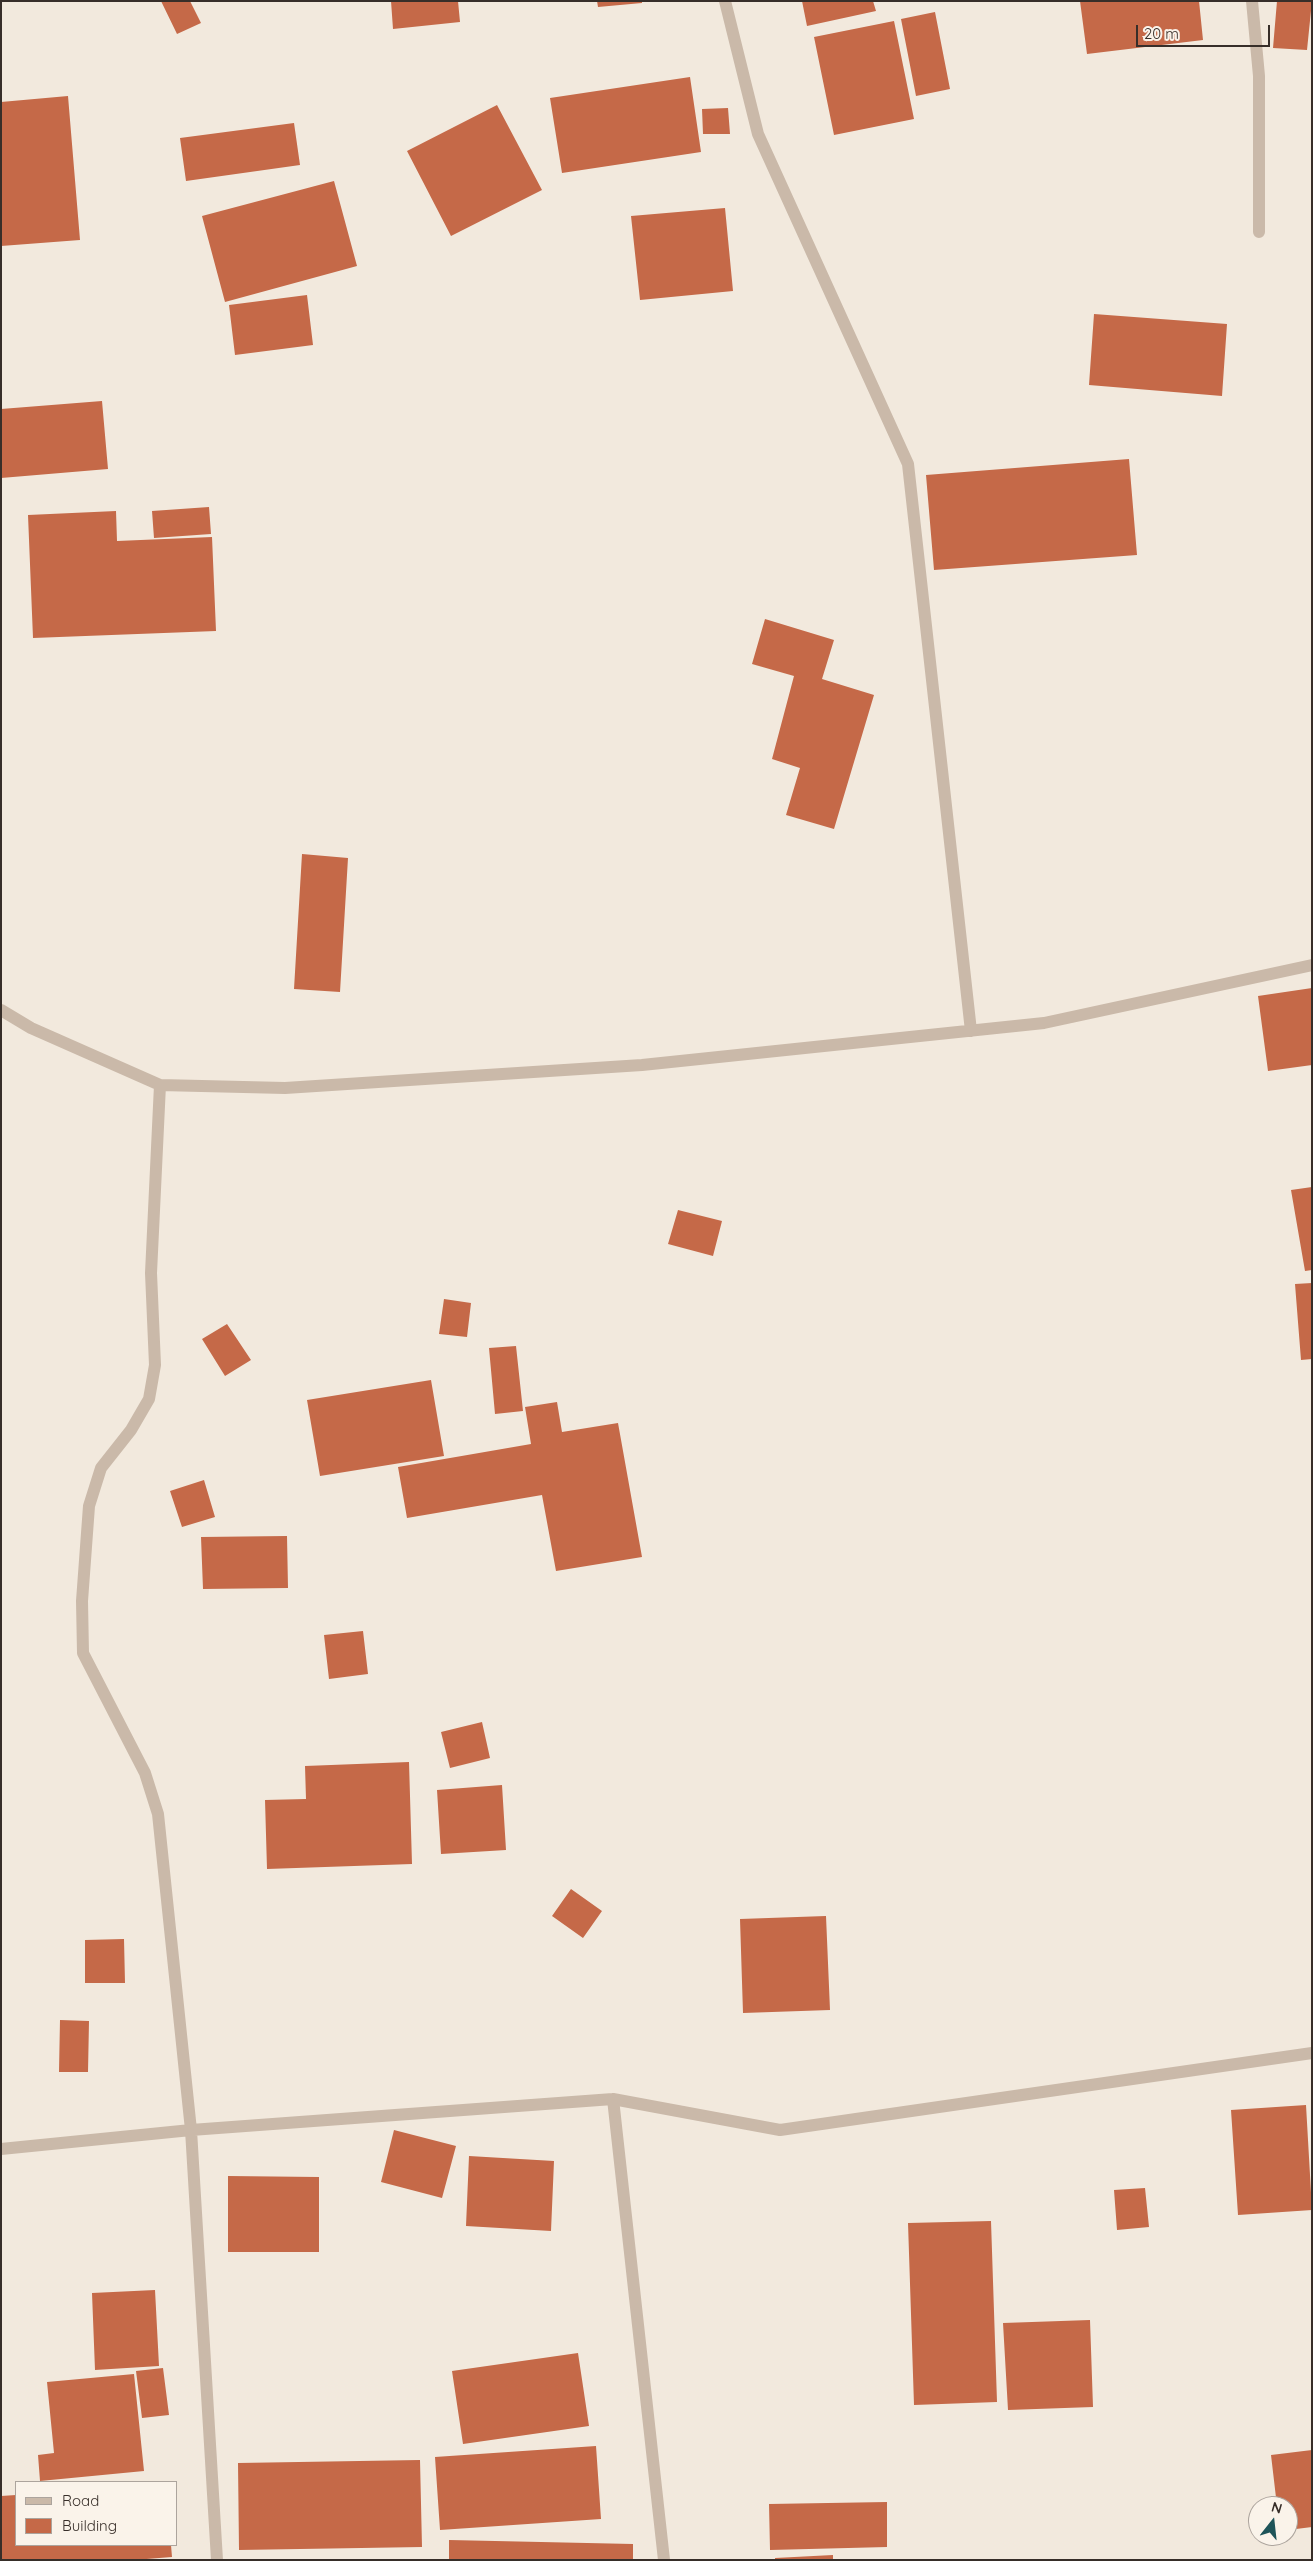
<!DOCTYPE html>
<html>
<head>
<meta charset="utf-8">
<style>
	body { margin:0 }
	#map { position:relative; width:1313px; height:2561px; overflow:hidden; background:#f2e9dd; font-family:Quicksand,sans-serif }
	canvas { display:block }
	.frame { position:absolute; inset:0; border:2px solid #372e29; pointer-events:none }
	.legend { position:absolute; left:15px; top:2481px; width:162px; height:65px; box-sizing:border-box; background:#faf3ea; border:1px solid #aca49d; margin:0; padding:6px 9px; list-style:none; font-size:15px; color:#372e29 }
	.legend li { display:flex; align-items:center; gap:10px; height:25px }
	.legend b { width:25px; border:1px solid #aca49d }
	.north { position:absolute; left:1248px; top:2496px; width:50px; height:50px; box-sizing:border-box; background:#faf3ea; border:1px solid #aca49d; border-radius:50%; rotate:16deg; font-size:14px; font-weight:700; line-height:20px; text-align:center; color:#372e29 }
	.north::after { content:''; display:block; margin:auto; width:18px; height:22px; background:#1e5459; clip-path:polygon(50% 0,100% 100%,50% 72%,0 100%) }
	.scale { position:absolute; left:1136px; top:25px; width:134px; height:22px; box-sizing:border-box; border:2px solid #372e29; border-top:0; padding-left:6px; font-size:15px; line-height:18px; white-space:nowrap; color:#372e29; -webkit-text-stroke:4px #faf3ea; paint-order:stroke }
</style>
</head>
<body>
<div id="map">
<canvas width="1313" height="2561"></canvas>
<div class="frame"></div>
<ul class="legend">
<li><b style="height:6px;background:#cab9a9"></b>Road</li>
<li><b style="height:14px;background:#c56948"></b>Building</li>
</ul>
<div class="north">N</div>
<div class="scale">20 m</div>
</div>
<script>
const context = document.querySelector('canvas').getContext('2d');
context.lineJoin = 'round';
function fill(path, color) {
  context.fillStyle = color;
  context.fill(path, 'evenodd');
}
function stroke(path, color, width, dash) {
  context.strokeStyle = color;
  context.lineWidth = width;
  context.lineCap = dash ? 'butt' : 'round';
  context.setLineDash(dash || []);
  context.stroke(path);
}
fill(new Path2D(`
	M161 1H190L201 23 177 34Z
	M391 1H458L460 22 393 29Z
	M597 1H642V3L598 7Z
	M802 1H873L876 11 807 26Z
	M1080 1H1199L1203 40 1087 54Z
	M1277 1H1312L1307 50 1273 48Z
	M935 12 950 89 916 96 901 19Z
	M894 21 914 119 834 135 814 37Z
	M690 77 701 152 562 173 550 98Z
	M68 96 80 240 1 246V102Z
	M497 105 542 190 451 236 407 151Z
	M728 108 730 134H703L702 109Z
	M294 123 300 165 186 181 180 138Z
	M334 181 357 266 225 302 202 216Z
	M725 208 733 291 640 300 631 216Z
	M307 295 313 345 235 355 229 305Z
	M1094 314 1227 324 1222 396 1089 385Z
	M102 401 108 469 1 478V409Z
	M1129 459 1137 555 934 570 926 475Z
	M209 507 211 534 154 538 152 511Z
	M116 511 117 541 212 537 216 631 33 638 28 515Z
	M765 619 834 640 822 679 874 695 834 829 786 815 800 768 772 759 794 676 752 664Z
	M302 854 348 858 340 992 294 989Z
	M1312 988V1065L1268 1071 1258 996Z
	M1312 1187V1270L1305 1271 1291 1190Z
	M678 1210 722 1221 713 1256 668 1244Z
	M1312 1283V1359L1301 1360 1295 1284Z
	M444 1299 471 1303 467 1337 439 1334Z
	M227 1324 251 1360 225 1376 202 1339Z
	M516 1346 523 1411 495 1414 489 1348Z
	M431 1380 444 1456 320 1476 307 1400Z
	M557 1402 562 1432 618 1423 642 1557 556 1571 542 1495 407 1518 398 1467 531 1444 525 1407Z
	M204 1480 215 1517 182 1527 170 1491Z
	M287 1536 288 1588 203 1589 201 1537Z
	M363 1631 368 1674 329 1679 324 1635Z
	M482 1722 490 1758 450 1768 441 1732Z
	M409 1762 412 1864 267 1869 265 1800 306 1799 305 1766Z
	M502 1785 506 1850 441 1854 437 1790Z
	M571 1889 602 1911 583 1938 552 1916Z
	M826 1916 830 2010 743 2013 740 1919Z
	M124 1939 125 1983H85V1940Z
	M60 2020 89 2021 88 2072H59Z
	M1306 2105 1312 2210 1238 2215 1231 2110Z
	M394 2130 456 2146 442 2198 381 2182Z
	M469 2156 554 2161 551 2231 466 2226Z
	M228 2176 319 2177V2252H228Z
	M1145 2188 1149 2227 1117 2230 1114 2190Z
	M991 2221 997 2402 914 2405 908 2223Z
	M155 2290 159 2366 95 2370 92 2293Z
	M1090 2320 1093 2407 1008 2410 1003 2323Z
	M578 2353 589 2426 463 2444 452 2371Z
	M163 2368 169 2415 142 2418 136 2371Z
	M134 2374 144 2471 40 2481 38 2455 54 2453 47 2382Z
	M596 2446 601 2519 440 2530 435 2457Z
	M1312 2450V2527L1288 2530V2506H1277L1271 2455Z
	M420 2460 422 2547 239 2550 238 2463Z
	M16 2495V2545H171L172 2557 134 2560H2L1 2496Z
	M887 2502V2547L770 2550 769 2504Z
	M449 2540 633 2544V2560H449Z
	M833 2555V2560H775V2558Z`), '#c56948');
stroke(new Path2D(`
	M725 1 758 134 908 464 971 1031
	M1252 1 1259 76V232
	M1 1010 31 1028 160 1085 285 1088 642 1065 1044 1023 1312 965
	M160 1085 151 1273 155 1365 149 1399 131 1430 101 1468 89 1506 82 1601 83 1653 145 1773 158 1814 191 2130 217 2560
	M613 2099 664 2560
	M1 2149 191 2130 613 2099 780 2130 1312 2053`), '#cab9a9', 12);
</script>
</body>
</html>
